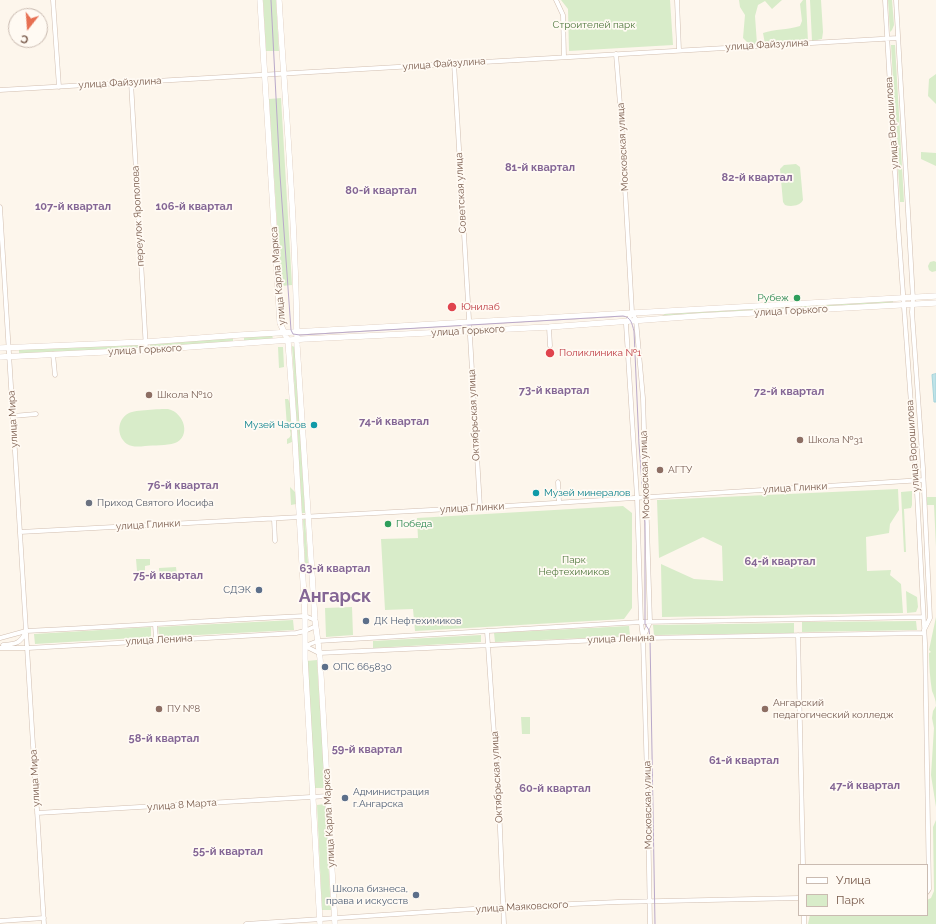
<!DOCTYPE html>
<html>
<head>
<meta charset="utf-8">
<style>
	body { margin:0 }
	#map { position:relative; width:936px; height:924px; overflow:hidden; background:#fdf6ec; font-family:Raleway,sans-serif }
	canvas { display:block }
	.legend { position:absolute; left:798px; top:864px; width:130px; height:52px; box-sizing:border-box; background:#fffaf3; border:1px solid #cabbb1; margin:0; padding:5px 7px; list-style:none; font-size:12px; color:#7a5c4d }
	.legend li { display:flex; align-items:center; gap:8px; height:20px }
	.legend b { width:20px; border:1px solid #cabbb1 }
	.north { position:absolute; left:8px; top:8px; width:40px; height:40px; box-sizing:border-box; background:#fffaf3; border:1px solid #cabbb1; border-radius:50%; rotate:197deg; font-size:11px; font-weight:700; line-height:16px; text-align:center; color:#7a5c4d }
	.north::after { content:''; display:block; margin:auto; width:14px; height:18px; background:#e76f51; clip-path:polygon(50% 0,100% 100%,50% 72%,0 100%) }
</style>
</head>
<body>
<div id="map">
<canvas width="936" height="924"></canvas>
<ul class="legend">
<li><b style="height:5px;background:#fff"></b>Улица</li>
<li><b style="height:11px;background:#d8ecc9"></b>Парк</li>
</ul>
<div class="north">С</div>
</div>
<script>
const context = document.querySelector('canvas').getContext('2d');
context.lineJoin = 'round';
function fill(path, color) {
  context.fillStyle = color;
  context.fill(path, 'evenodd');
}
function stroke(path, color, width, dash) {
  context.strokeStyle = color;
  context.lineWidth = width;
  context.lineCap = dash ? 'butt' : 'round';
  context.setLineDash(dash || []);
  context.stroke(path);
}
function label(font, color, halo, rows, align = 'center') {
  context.font = font + ' Raleway,sans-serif';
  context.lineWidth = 3.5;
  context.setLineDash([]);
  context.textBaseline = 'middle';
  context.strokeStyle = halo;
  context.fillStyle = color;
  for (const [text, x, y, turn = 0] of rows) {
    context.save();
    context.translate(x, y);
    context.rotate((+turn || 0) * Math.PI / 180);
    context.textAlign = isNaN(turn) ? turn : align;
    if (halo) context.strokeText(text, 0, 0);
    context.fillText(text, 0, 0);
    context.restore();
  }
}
fill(new Path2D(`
	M263 0H276L279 51H266Z
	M561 0H670L673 45 569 51 568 9Z
	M739 0H782L772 9 765 1 758 5 755 16 757 44 750 45 743 38 745 15 740 7Z
	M803 0H806L808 42 765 44 763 33C775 29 787 30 800 26L802 21 800 4Z
	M810 0H821L823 32 822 39 812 41Z
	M888 0H892L894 25 892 30 890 32Z
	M891 45H895L904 202H900Z
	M936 74V104L928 96 929 79Z
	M281 98 292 285 281 286 269 99Z
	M921 152 936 153V166L921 159Z
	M796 164 800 167 803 200C800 206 791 207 785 205L783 202 780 169 784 165Z
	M934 261 936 262V271L932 272 929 270 928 266 930 262Z
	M893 300V303L795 308V305Z
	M791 306V308L662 316 666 313Z
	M272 335 273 339 244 341V337Z
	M233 338V342L150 347V343Z
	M140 344 141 348 19 354V349Z
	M292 346 295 347 305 513H302Z
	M278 347H283L284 367 279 368Z
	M285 399H288L290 403 292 442 287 444V439C292 437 291 433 289 428L287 427Z
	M168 409C185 413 191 437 175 443 166 446 154 445 145 446 138 447 132 447 127 444 116 436 117 419 129 413 135 410 160 409 168 409Z
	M290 487 296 493V504L291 505Z
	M898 489 899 510 890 524 889 533 866 537 867 571 891 570 890 575 901 584 903 613 662 617 661 564 694 579 723 581 722 546 703 537 659 558 657 500Z
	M912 491V505L911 508 904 509 906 552H904L901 492Z
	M927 497H936V547L934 505H927Z
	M623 506 632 513V608L624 619 415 631 413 609 385 610 381 539 418 538 417 518Z
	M305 519 308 563 305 564 303 520Z
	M136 559H150V565L145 566V571H137Z
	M176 567 177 577 159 578V568Z
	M906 591 917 597 918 607 916 612 907 613Z
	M352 607 353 635 326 637 325 608Z
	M936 617V706C936 700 934 696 932 691 930 679 929 665 929 653L931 652 929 650Z
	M293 620 294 630 159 637 158 627Z
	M916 621 917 630 802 632V622Z
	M794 623V633L654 635 653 625Z
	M629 626 630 636 495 642 494 633Z
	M151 627V637L35 644 34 634Z
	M481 635V642L373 648V641Z
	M317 660 325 788H315L307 661Z
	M936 706V807L931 775 934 728 932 718 933 711Z
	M521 717H530V734H522Z
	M325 804 331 910H322L317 805Z
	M936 820V924H808L810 915H927V900L931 898 934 891 933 827Z`), '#d8ecc9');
const water = new Path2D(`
	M936 374V402H934L932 375Z`);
fill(water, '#bfe3e8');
stroke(water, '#a5d3da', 1);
const street = new Path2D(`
	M53 0 59 87
	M556 0 563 15 564 57
	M677 0 679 50
	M885 0 898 224 916 473 925 643 929 889 927 892
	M896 0 913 299 912 312 923 468 930 618 924 630
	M616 54 621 117 632 312 636 320 643 398 650 622 644 636
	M454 63 480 507
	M131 82 146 350
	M0 90 898 38
	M0 207 44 924
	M632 313 626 324 637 497 641 622 643 638 648 812 650 924
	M549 327 550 346
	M53 354 55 375
	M13 416 36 414
	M558 482 559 502
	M274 519 275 541
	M20 532 506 506 923 480
	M155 624 156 640
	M487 631 499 806 504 924
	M798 635 803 865
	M0 638 26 631 66 629 264 618 305 616 315 620
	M3 645C15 644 20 644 26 632
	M305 646 319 653 643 638 923 633
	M305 646 318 641 641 622 923 617
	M0 648H28L296 633 305 631 316 626
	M37 813 328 796
	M804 915V924
	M0 921 44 918
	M246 924 503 907 618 902 799 898`);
const secondary = new Path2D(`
	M260 0 280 323 288 341 294 423 305 616V659L320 924
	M279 0C286 115 296 230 297 345L315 620 320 658 335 924
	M0 348 145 342 240 335 936 296
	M0 357 146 350 304 339 549 327 698 316 936 303`);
stroke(street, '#d1beb0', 5);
stroke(secondary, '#d6c0b0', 6);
stroke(street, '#fff', 4);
stroke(secondary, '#fff', 5.5);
stroke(new Path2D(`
	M271 0 280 175 291 330 293 334 300 335 623 316C631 317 632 324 634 331L639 444 645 523V624L649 630 650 638 655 924`), '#b9a8c9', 1);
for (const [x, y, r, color] of [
	[797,298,4,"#2e9e5b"],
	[452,307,5,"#e0444e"],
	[550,353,5,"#e0444e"],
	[149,395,4,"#8d6e63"],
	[314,425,4,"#0f9aa8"],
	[800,440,4,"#8d6e63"],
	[660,470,4,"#8d6e63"],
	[536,493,4,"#0f9aa8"],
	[89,503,4,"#6b7280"],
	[388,524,4,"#2e9e5b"],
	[259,590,4,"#5c6f8a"],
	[366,621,4,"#5c6f8a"],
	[325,667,4,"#5c6f8a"],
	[159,709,4,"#8d6e63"],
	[765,709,4,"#8d6e63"],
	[345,798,4,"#5c6f8a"],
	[416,895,4,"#5c6f8a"]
]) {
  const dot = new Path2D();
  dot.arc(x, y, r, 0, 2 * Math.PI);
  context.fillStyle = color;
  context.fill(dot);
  stroke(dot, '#fffaf3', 1.5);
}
label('10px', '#537a41', '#fffaf3', [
	["Строителей парк",594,25],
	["Парк",574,560],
	["Нефтехимиков",574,572]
]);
label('10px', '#7a5c4d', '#fffaf3', [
	["улица Файзулина",767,45,-3],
	["улица Файзулина",444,64,-4],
	["улица Файзулина",120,83,-3],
	["улица Ворошилова",892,123,-94],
	["Московская улица",623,147,-93],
	["Советская улица",461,193,-93],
	["переулок Ярополова",138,216,-93],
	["улица Карла Маркса",278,276,-95],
	["улица Горького",791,311,-3],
	["улица Горького",468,331,-3],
	["улица Горького",145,350,-3],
	["Октябрьская улица",474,415,-93],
	["улица Мира",13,419,-93],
	["улица Ворошилова",913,446,-94],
	["Московская улица",645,475,-92],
	["улица Глинки",795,488,-3],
	["улица Глинки",472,508,-3],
	["улица Глинки",148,525,-3],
	["улица Ленина",621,639,-2],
	["улица Ленина",159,640,-3],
	["Октябрьская улица",497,777,-93],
	["улица Мира",35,778,-93],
	["улица 8 Марта",182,805,-4],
	["Московская улица",648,805,-91],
	["улица Карла Маркса",329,818,-93],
	["улица Маяковского",522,907,-3]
]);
label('10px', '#27864d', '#fffaf3', [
	["Рубеж",789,298],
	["Победа",396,524,"left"]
], 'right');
label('10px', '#be3a42', '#fffaf3', [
	["Юнилаб",461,307],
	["Поликлиника №1",559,353]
], 'left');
label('10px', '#785e54', '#fffaf3', [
	["Школа №10",157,395],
	["Школа №31",808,440],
	["АГТУ",668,470],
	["Ангарский",773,703],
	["педагогический колледж",773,715],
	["ПУ №8",167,709]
], 'left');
label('10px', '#0d838f', '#fffaf3', [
	["Музей Часов",306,425],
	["Музей минералов",544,493,"left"]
], 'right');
label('10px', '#5b616d', '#fffaf3', [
	["Приход Святого Иосифа",97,503]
], 'left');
label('10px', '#4e5e75', '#fffaf3', [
	["СДЭК",251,590,"right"],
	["ДК Нефтехимиков",374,621],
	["ОПС 665830",333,667],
	["Администрация",353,792],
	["г.Ангарска",353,804],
	["Школа бизнеса,",408,889,"right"],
	["права и искусств",408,901,"right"]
], 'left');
label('bold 11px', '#846695', '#fffaf3', [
	["81-й квартал",540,168],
	["82-й квартал",757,178],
	["80-й квартал",381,191],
	["107-й квартал",73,207],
	["106-й квартал",194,207],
	["73-й квартал",554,391],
	["72-й квартал",789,392],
	["74-й квартал",394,422],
	["76-й квартал",183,486],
	["64-й квартал",780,562],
	["63-й квартал",335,569],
	["75-й квартал",168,576],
	["58-й квартал",164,739],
	["59-й квартал",367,750],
	["61-й квартал",744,761],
	["47-й квартал",865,786],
	["60-й квартал",555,789],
	["55-й квартал",228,852]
]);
label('bold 18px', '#846695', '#fffaf3', [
	["Ангарск",335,597]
]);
</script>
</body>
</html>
